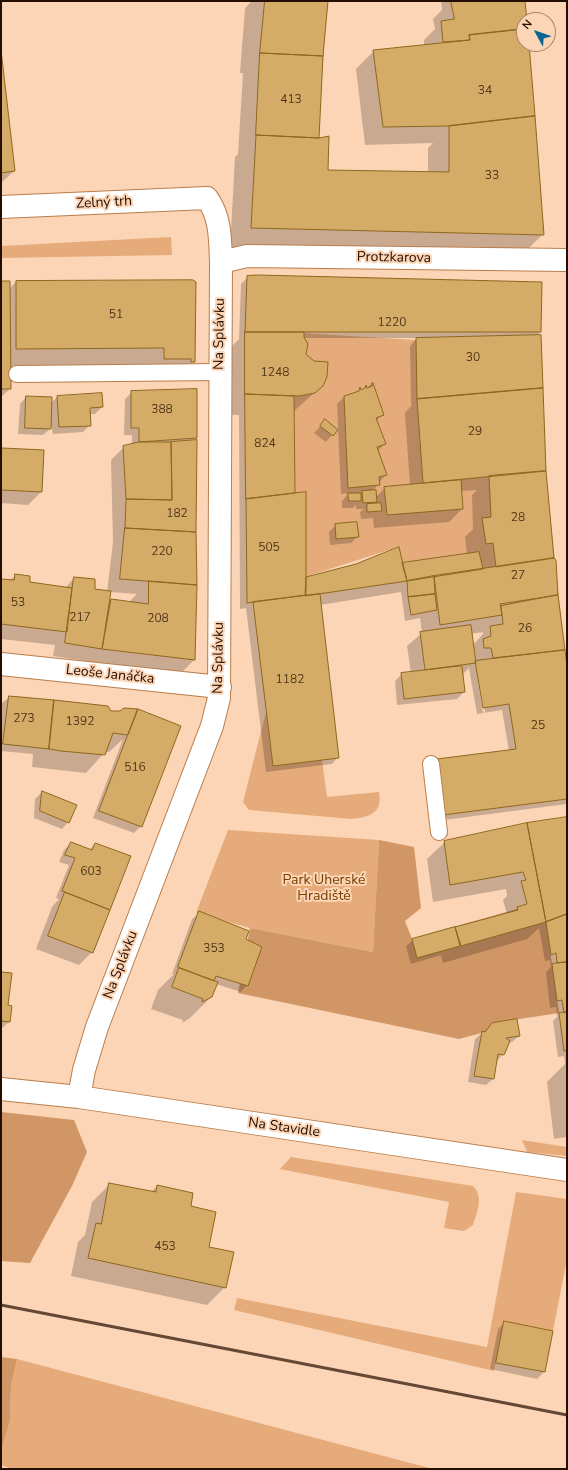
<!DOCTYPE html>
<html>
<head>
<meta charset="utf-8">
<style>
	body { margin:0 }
	#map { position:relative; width:568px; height:1470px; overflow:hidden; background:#fcd5b6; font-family:"Nunito Sans",sans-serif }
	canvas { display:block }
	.frame { position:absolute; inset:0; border:2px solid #250e00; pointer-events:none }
	.north { position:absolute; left:516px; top:12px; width:40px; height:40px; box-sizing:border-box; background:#fcd5b6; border:1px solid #a6856d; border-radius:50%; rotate:310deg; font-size:11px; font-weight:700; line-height:16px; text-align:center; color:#250e00 }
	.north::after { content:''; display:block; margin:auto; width:14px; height:18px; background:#076696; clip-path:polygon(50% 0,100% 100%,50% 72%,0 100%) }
</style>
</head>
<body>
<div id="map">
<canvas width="568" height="1470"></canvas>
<div class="frame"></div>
<div class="north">N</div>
</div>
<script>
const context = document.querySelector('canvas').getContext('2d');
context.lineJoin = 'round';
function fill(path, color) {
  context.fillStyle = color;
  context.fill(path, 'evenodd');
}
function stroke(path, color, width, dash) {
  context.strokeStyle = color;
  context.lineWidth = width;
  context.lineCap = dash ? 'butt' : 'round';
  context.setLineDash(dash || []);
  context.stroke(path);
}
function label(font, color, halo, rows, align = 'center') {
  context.font = font + ' "Nunito Sans",sans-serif';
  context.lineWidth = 4;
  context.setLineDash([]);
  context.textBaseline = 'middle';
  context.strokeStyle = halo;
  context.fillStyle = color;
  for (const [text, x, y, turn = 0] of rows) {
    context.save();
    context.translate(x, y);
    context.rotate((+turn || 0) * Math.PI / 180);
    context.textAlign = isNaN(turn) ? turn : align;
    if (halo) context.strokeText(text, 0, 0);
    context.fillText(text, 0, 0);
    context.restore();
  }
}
fill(new Path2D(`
	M171 237 172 255 1 258V246Z
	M302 333 416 340 423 483 489 476 496 568 483 570 478 552 402 563 398 547 305 577 295 495 294 396Z
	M266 712 273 766 322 760 327 797 379 792C383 814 369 817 351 819L249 810 243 802Z
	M228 830 379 840 373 952 250 928 196 913Z
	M522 1140 567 1147V1156L527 1152Z
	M291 1157 473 1186C484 1196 477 1213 473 1225L464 1231 444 1228 449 1202 280 1169Z
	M516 1192 567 1199V1259L553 1331 504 1321 494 1371 234 1310 237 1298 487 1347Z
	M17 1359 433 1469H12L1 1465V1452L10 1420 11 1385Z`), '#e6ab7b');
fill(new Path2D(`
	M379 840 414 847 421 908 405 921 412 939 541 902 546 922 559 1013 493 1023 485 1032 459 1039 238 993 250 928 373 952Z
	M1 1112 74 1120 87 1152 72 1186 30 1263 1 1261Z
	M1 1357 17 1359 11 1385 10 1420 1 1452Z`), '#d19666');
fill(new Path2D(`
	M252 1H327L318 139 327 171 428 173V148L433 143 365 145 356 69 374 51 424 45V40L435 29 433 19 442 10 441 1H525L526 20H524V44H528L543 234 522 255 230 249 235 157 238 154 243 73H240L245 8Z
	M1 59 14 171 1 183Z
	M248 277 540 332 536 336 545 471 567 672V804L436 821 509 751 502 710 477 714 469 668 462 675 464 692 457 699 397 705 395 681 402 674 411 673 407 646 422 633 420 618 405 621 401 592 320 605 338 757 332 764 266 772 246 608 240 609 239 415H225L224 354 239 339 241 284ZM304 338H417L410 346 411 405H412L405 413 410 486 385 488 376 497 372 492 386 474 378 451 384 444 376 421 383 414 372 383 366 389 344 397 337 404 341 494 349 493 342 501V508H353L356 505V509H364L360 512 361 519 373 518 374 528 449 522 462 509 461 491 477 490 472 495 473 529 465 537 467 554 305 579 294 494 293 412 322 386 304 354ZM483 632V634L473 645 471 634ZM477 675H479L485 712 483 713Z
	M193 280 194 361 176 379 146 366 10 367V389L1 397V282L9 289 16 282Z
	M132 392 196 437 192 441 194 660 177 677 85 666 86 661 53 656 55 645 1 639V580H10L15 576 29 583 65 588 74 578 94 590 107 592 113 542 111 460 124 447 132 444V435H124L125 399ZM110 592 137 594 131 600V603L111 600 109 603Z
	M101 394 102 407 95 414H89L90 425 83 432 53 434 50 419V429L43 435 18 434 20 404 26 397 51 403 57 397Z
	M325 421 336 430 326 442 314 433Z
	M2 449 41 492 28 505 1 503Z
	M336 525 358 536 351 543 330 545 329 532Z
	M9 697 110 712 137 710 180 727 141 826 134 833 93 818 123 739 109 752H105L86 773 32 767 33 754 1 751 2 703Z
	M42 792 68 822 62 829 34 818 35 799Z
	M567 818V1137L554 1139 547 1082 565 1064 564 1056 558 1057 553 1021 557 1017 556 1007 550 1008 546 972 551 967 550 960 545 961 539 928 527 939 443 963 441 955 411 964 406 946 413 940 507 914 503 900 507 896 506 889 433 902 427 859 445 842Z
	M71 843 89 850 95 844 92 952 79 965 36 949 52 907 59 899 56 898 69 865 59 862 64 850Z
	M199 913 247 985 241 992 216 984 211 997 190 1018 182 1023 183 1020 151 1009 158 990 174 974H172L192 919Z
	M1 973 9 1022 2 1028H1Z
	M493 1024 519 1036 512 1042 508 1043 503 1054 496 1062 493 1079 486 1085 468 1082 475 1039Z
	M110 1184 151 1192 157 1186 189 1207 225 1287 207 1305 71 1276 78 1242 85 1235 92 1202Z
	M505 1322 544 1372 537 1379 490 1369 498 1329Z`), '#0003');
const building = new Path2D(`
	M265 1H328L323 56 260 53Z
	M451 1H525L527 20H524V29L469 35 470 40 443 42 441 21 454 19Z
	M524 29V44H529L535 116 449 126 383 127 373 50 470 40 469 35Z
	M1 50 15 171 1 173Z
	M260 53 323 56 319 138 256 135Z
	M535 116 544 235 251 228 256 135 319 138 329 136 328 170 449 172V126Z
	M257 275 542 282 541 332H245L247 276Z
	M193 280 196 282 195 362H191V359H164V348L16 349V281Z
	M1 281H10L11 389H1Z
	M245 332H304V337L308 344 306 354 314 361 328 362 327 377 323 386 315 393 299 396 245 394Z
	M541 335 543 388 417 399 416 338Z
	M372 383H373L384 415 376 418 386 444 377 447 387 475 379 477 380 485 348 488 344 396 359 391 360 387 361 390 365 388 366 385 367 388 372 386Z
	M543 388 546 471 423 483 417 399Z
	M197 389V438L139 442V428H131V391Z
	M102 393 103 407 90 408 91 426 59 427 57 396Z
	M245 394 294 396 295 493 246 499Z
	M26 396 52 397 51 429 25 428Z
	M325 419 338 430 333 436 320 426Z
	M197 440 196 532 125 528 126 499 172 500 171 442Z
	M139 442H171L172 500 126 499 123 446Z
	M2 448 44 450 42 492 1 490Z
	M546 471 554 558 496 567 493 543 486 544 482 518 491 517 489 476Z
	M461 480 463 509 387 515 384 487Z
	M376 490 377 502 363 503 362 491Z
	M306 492V595L247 603 246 499Z
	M348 493H361V501H349Z
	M381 503 382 511 367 512V504Z
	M357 522 359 537 336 539 335 524Z
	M125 528 196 532 197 585 120 579Z
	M399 547 407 581 305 596 306 577 356 564Z
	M479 552 483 569 407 581 402 563Z
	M554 558 556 560 558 595 500 604 502 615 440 625 434 576Z
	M15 574 30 576V582L72 588 67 632 1 624V579L14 580Z
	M434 576 435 594 408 597 407 581Z
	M74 577 95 579V589L111 591 102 649 65 643Z
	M149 581 197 585 195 660 102 649 111 599 148 604Z
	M320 594 339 758 273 766 253 602Z
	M435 594 437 610 411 615 408 597Z
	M558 595 565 650 493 658 491 648H484L483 639 491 636 490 626 503 624 501 606Z
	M471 625 476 663 425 670 420 632Z
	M565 650 567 666V799L443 815 437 759 516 749 509 704 483 708 475 661Z
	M462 666 465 692 404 699 401 673Z
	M9 696 54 700 49 749 3 744Z
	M54 700 108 706 111 711H120L124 708 138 709 128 735 113 733 105 755 61 751 49 749Z
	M138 709 181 726 142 827 99 811Z
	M42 791 77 805 69 823 40 811Z
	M567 817V914L546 922 527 823Z
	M527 823 546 922 461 946 455 927 518 910 517 907 527 904 521 881 526 880 523 872 450 885 444 841Z
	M71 842 92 850 95 843 131 856 110 910 62 891 75 858 65 855Z
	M65 892 110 910 93 953 48 936Z
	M199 911 249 931 246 939 262 947 248 986 216 976 214 981 178 967Z
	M567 914V962L557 963 556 953 551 955 546 922Z
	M455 927 460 946 417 958 412 939Z
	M567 962V1012L564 1013 562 1000 557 1001 552 964Z
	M179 968 218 982 212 997 202 1002 203 999 172 987Z
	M1 972 12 973 8 1005 12 1006 10 1022 1 1021Z
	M567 1012V1050L564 1051 559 1013Z
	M517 1019 520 1036 506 1038 510 1041 504 1055 498 1054 494 1079 474 1076 482 1031 485 1032 492 1023Z
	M109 1183 156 1192 157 1185 193 1193 191 1206 216 1212 209 1247 234 1252 226 1288 88 1258 96 1223 101 1224Z
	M504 1321 553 1331 545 1372 496 1363Z`);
fill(building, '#d5ac67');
stroke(building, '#8d671d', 1);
const service = new Path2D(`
	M17 374 219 372
	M431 764 439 832`);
const pedestrian = new Path2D(`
	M221 262 247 256 567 260`);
const minor = new Path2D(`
	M1 207 207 198C221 218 220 239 221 262L219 698 212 726 97 1027 84 1070 79 1097
	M1 664 220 687
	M1 1089 79 1097 567 1170`);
stroke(service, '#b97d4b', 18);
stroke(pedestrian, '#b97d4b', 24);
stroke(minor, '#b97d4b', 24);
stroke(service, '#fff', 16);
stroke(pedestrian, '#fff', 22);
stroke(minor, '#fff', 22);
stroke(new Path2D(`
	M1 1305 567 1415`), '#634835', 3);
label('12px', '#51361a', null, [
	["34",485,91],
	["413",291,100],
	["33",492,176],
	["51",116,315],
	["1220",392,323],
	["30",473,358],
	["1248",275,373],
	["388",162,410],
	["29",475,432],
	["824",265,444],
	["182",177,514],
	["28",518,518],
	["505",269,548],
	["220",162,552],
	["27",518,576],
	["53",18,603],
	["217",80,618],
	["208",158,619],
	["26",525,629],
	["1182",290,680],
	["273",24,719],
	["1392",80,722],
	["25",538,726],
	["516",135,768],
	["603",91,872],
	["353",214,949],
	["453",165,1247]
]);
label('14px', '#250e00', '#fcd5b6', [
	["Zelný trh",104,203,-3],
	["Protzkarova",394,258,1],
	["Na Splávku",220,334,-89],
	["Na Splávku",219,658,-89],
	["Leoše Janáčka",110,675,6],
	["Na Splávku",121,965,-69],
	["Na Stavidle",284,1128,8]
]);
label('14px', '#774001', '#fcd5b6', [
	["Park Uherské",324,881],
	["Hradiště",324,897]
]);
</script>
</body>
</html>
